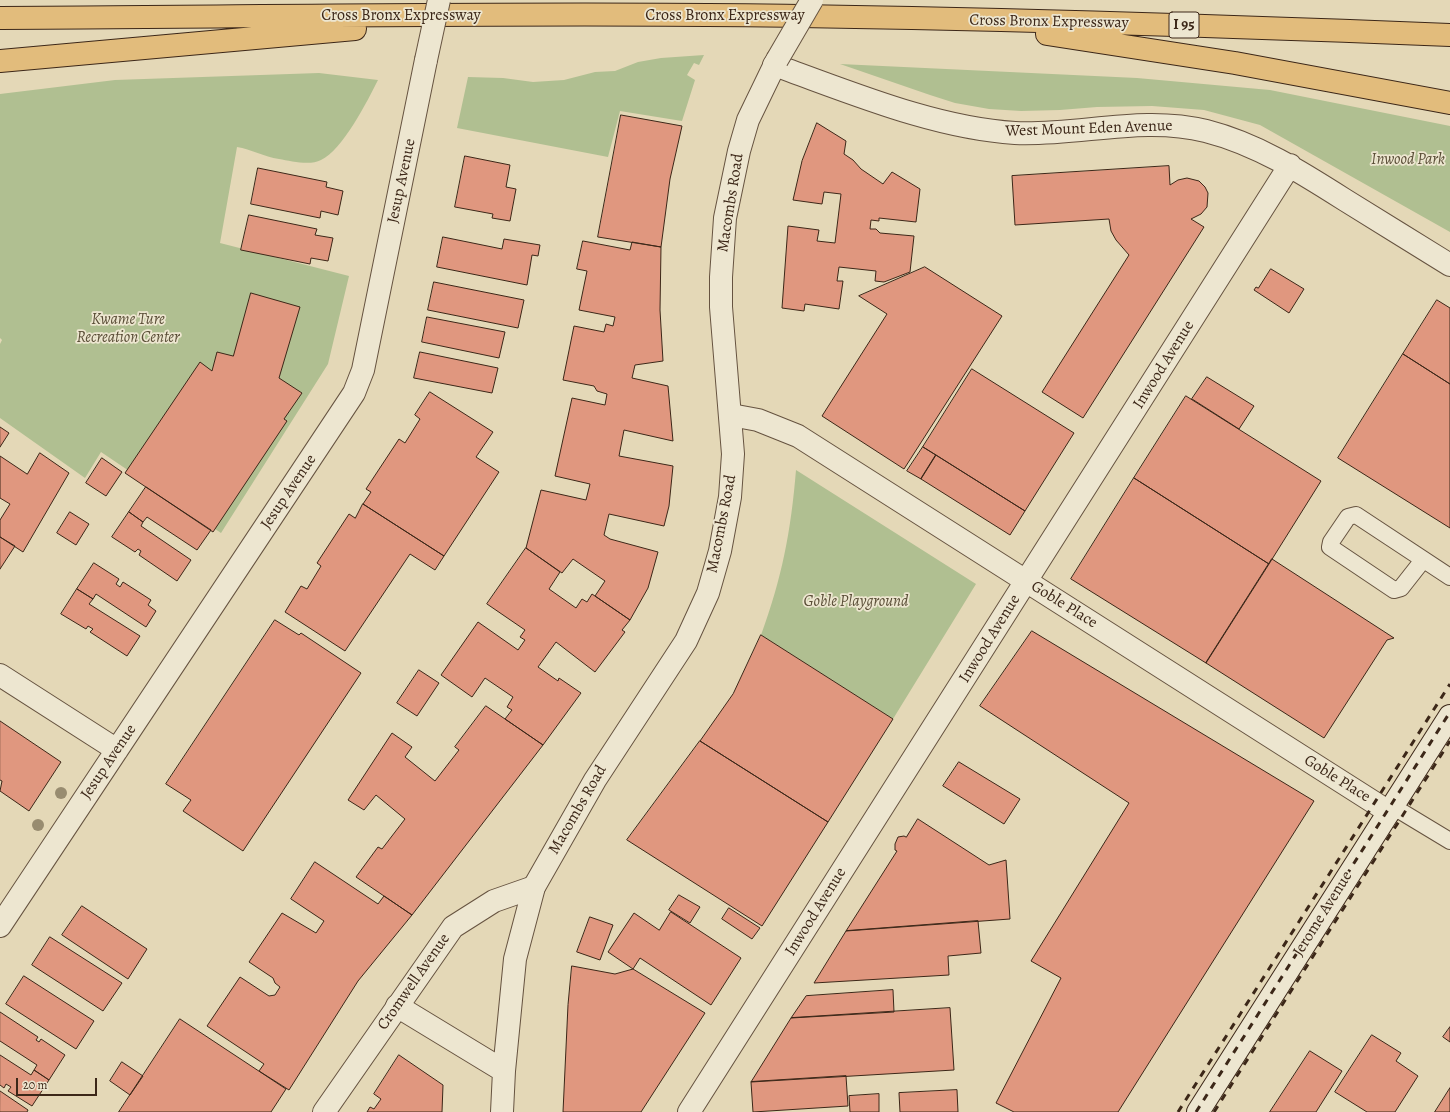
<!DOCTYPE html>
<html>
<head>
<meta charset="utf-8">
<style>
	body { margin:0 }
	#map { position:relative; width:1450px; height:1112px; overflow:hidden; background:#e4d8b7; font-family:Alegreya,serif }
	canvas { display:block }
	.scale { position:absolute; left:16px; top:1078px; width:81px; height:18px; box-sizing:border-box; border:2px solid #3c2718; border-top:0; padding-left:5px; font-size:12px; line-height:14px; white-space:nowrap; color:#3c2718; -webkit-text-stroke:3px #ede6d0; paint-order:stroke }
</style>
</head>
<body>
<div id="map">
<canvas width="1450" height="1112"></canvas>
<div class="scale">20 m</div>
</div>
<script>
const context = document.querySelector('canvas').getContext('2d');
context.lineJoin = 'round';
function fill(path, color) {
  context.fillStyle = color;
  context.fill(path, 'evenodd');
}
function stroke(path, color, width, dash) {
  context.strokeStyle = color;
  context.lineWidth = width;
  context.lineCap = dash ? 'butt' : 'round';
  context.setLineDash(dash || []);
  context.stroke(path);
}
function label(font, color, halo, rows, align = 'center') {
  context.font = font + ' Alegreya,serif';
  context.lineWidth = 3.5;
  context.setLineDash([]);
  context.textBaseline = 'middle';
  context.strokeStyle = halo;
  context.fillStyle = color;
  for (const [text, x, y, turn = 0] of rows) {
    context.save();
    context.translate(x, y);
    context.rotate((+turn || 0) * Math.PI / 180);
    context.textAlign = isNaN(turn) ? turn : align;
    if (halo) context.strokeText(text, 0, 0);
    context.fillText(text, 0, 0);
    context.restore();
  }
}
fill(new Path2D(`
	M704 55 699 65 694 63 687 75 695 80 682 121 620 111 608 157 457 128 468 77 503 78 533 82 564 80 595 72 615 71 638 62 661 58Z
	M840 64 1137 78 1270 90 1450 126V232L1260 125 1204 110 1152 106 1097 107 1060 110 1021 111 989 109 955 103 930 95Z
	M319 73 378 80C368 100 342 151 321 160 310 166 291 161 279 159 264 157 251 149 237 147L220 243 349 276 328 364 221 533 101 452 85 478 0 418V344L2 340 0 338V94L115 80Z
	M796 470 976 584 893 719 761 635C782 578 791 531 796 470Z`), '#b0bf91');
const building = new Path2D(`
	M621 115 682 126 670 179 661 247 598 237Z
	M817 123 846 141 844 154 853 160 861 169 883 184 892 172 920 189 916 222 879 218V221L871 220 870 229H876L880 233 914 236 910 272 884 282 875 281 876 271 839 267 837 281H843L839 309 805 304 804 311 782 308 788 226 819 230 817 241 835 243 841 194 824 192 822 204 793 200 802 161Z
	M465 156 510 165 506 187 516 189 510 221 492 218 493 214 455 207Z
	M1169 166 1170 185 1178 180 1187 178 1199 181 1205 187 1208 193 1207 207 1201 214 1191 219 1204 227 1083 418 1042 392 1129 255 1116 240 1111 231 1109 219 1015 225 1012 176Z
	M258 168 327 182 326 187 343 191 338 215 321 211 320 218 251 204Z
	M249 215 317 229 315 235 333 238 328 261 311 258 310 264 241 250Z
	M443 237 502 249 504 239 540 245 538 256 532 255 527 285 437 267Z
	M583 241 630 250 632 242 661 247 660 310 663 361 635 365 632 378 668 386 673 441 624 430 619 456 673 466 669 506 664 526 609 514 604 535 610 539 658 552 648 588 630 620 595 596 605 581 573 559 562 573 526 548 541 490 586 500 590 484 555 476 572 398 605 405 607 394 597 391 594 386 563 380 574 326 604 332 606 324 613 326 615 317 579 310 587 271 577 269Z
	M925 267 1002 316 904 469 822 416 887 314 859 296Z
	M1271 269 1304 289 1289 313 1254 290 1256 287 1258 288Z
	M434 282 524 300 518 328 428 310Z
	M251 293 300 307 279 378 302 393 284 419 287 421 213 532 125 473 200 362 212 371 217 352 233 356Z
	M1437 300 1450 308V384L1403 354Z
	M427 317 505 332 499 358 422 342Z
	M420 352 498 368 492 393 414 378Z
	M1403 354 1450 384V528L1338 458Z
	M972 369 1074 433 1025 511 923 447Z
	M1207 377 1254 406 1239 429 1192 399Z
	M430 392 493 432 476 457 499 472 444 556 363 504 371 492 366 489 399 439 405 443 420 419 415 415Z
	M1186 396 1321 481 1269 564 1134 478Z
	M0 427 9 433 0 447Z
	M923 447 936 455 921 479 907 471Z
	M40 453 69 473 23 552 0 537V520L10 504 0 498V456L27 474Z
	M936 455 1025 511 1010 535 921 479Z
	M102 458 122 472 106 496 86 483Z
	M1134 478 1269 564 1206 663 1071 579Z
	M146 487 211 530 197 550 147 517 143 522 129 512Z
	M363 504 444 556 435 570 410 554 345 651 285 612 301 586 307 589 321 566 317 563 349 514 355 518Z
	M70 512 89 524 76 545 57 533Z
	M129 512 143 522 141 526 191 560 177 581 139 555 141 551 138 549 135 552 112 537Z
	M0 537 15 546 0 569Z
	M526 548 560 572 549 589 576 608 582 599 587 602 592 594 630 620 622 630 625 632 595 672 556 642 538 667 558 681 559 678 581 693 543 745 505 719 512 710 507 707 513 697 485 678 472 697 441 675 478 622 518 650 525 640 520 637 525 630 487 604Z
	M1272 559 1394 638 1387 640 1324 738 1206 663Z
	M94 563 119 579 116 584 120 587 123 582 151 600 148 605 156 611 146 627 96 594 93 599 77 589Z
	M77 589 93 599 89 604 140 636 127 656 90 632 93 629 88 626 86 629 61 614Z
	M275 620 299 635 301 633 361 673 243 851 183 811 191 800 166 784Z
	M1032 631 1314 801 1118 1112H1014L996 1103 1061 978 1031 961 1129 803 980 706Z
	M761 635 893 719 828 822 700 741 733 694Z
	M419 670 439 683 417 716 397 703Z
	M486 706 543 745 412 915 356 877 378 847 382 849 405 819 376 795 364 810 348 800 392 733 412 747 405 757 435 781 459 750 455 747Z
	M0 721 61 762 29 811 0 791 2 781 0 780Z
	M700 741 828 822 762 926 627 840Z
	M959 762 1020 799 1004 824 943 786Z
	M918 819 989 865 1006 860 1010 919 846 931 897 851 895 850V844L898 837 904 836 906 837Z
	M315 862 378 904 384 896 412 915 358 981 289 1090 259 1071 264 1064 207 1026 240 977 269 996 275 995 280 987 275 983 273 978 249 962 282 913 316 933 324 921 291 899Z
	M679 895 700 907 690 923 669 910Z
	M82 906 147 949 128 979 62 935Z
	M729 908 760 928 752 939 722 919Z
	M671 912 741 958 711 1005 640 958 633 969 608 952 634 913 659 930Z
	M590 917 613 925 600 960 577 952Z
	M978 921 981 953 948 956 949 975 814 983 846 931Z
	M50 937 122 983 103 1011 32 965Z
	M572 966 615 974 633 969 705 1013 641 1112H563L568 1005Z
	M24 976 94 1021 76 1049 6 1004Z
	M893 990 894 1012 791 1018 806 996Z
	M950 1008 954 1070 751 1082 791 1018Z
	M0 1012 38 1037 36 1040 39 1042 41 1039 65 1055 49 1080 34 1070 37 1065 0 1041Z
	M180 1019 286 1089 271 1112H119Z
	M1450 1027V1042L1443 1037Z
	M1372 1035 1401 1053 1396 1061 1418 1076 1395 1112H1367L1335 1092Z
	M1310 1051 1342 1071 1316 1112H1270Z
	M0 1055 31 1075 34 1070 49 1080 32 1106 8 1091 11 1087 6 1084 4 1088 0 1085Z
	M399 1055 443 1085 442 1112H367L370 1107 374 1109 381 1099 374 1094Z
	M122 1062 143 1076 130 1095 110 1081Z
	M846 1076 848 1106 753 1112 751 1082Z
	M1450 1088V1112H1435Z
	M957 1090 958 1112H900L899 1093Z
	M0 1091 28 1110 27 1112H0Z
	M879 1094V1112H850L849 1096Z`);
fill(building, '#e0977f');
stroke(building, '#3c2718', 1);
const service = new Path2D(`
	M1423 560 1401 588 1394 590 1330 547 1331 542 1348 517 1356 515 1450 577
	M1392 806 1450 841`);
const minor = new Path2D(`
	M774 65C850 92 934 128 1015 133 1079 136 1142 115 1206 131 1257 144 1301 172 1345 200 1380 222 1415 243 1450 265
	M731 415 758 420 798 436 1389 812
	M0 675 117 750
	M0 926 354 393 363 370 426 60
	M324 1112 453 927 494 901 534 887
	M689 1112 1290 165`);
const tertiary = new Path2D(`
	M397 1006 504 1071
	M502 1112 504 1071 515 959 534 887 595 780 686 641 708 593 720 551 730 497 733 454 721 307V277L725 218 739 151 748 120 777 60`);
const secondary = new Path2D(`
	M1198 1112 1450 716`);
const motorway = new Path2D(`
	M0 18C236 17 471 13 707 15 955 17 1202 25 1450 35
	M1047 34 1235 63 1450 103
	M0 61 355 29`);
stroke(service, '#665340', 18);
stroke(minor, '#665340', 24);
stroke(tertiary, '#665340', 24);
stroke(secondary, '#3c2718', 24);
stroke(motorway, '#3c2718', 24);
stroke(service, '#ede6d0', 16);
stroke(minor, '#ede6d0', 22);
stroke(tertiary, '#ede6d0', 22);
stroke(secondary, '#ede6d0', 22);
stroke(motorway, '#e2bc7c', 22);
stroke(new Path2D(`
	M1178 1112 1450 684
	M1196 1112 1450 712
	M1214 1112 1450 741`), '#3c2718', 3, [7, 7]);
const minorBridge = new Path2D(`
	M426 60 439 0`);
const tertiaryBridge = new Path2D(`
	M777 60 812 0`);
stroke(minorBridge, '#665340', 24, []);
stroke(tertiaryBridge, '#665340', 24, []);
stroke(minorBridge, '#ede6d0', 22);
stroke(tertiaryBridge, '#ede6d0', 22);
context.fillStyle = '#988c70';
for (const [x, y] of [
	[61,793],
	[38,825]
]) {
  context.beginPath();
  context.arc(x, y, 6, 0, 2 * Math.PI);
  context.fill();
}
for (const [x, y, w] of [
	[1184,25,30]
]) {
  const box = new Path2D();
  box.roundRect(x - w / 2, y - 13, w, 26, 3);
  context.fillStyle = '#ede6d0';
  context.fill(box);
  stroke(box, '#3c2718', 1);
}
label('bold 15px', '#3c2718', null, [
	["I 95",1184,25]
]);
label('16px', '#3c2718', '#ede6d0', [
	["Cross Bronx Expressway",401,16],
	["Cross Bronx Expressway",725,16],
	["Cross Bronx Expressway",1049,22,1],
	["West Mount Eden Avenue",1089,129,-2],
	["Jesup Avenue",402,181,-78],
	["Macombs Road",731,203,-81],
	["Inwood Avenue",1164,365,-58],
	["Jesup Avenue",289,492,-56],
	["Macombs Road",722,524,-79],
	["Goble Place",1064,605,32],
	["Inwood Avenue",990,639,-58],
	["Jesup Avenue",109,762,-56],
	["Goble Place",1337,779,32],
	["Macombs Road",578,810,-60],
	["Inwood Avenue",816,912,-58],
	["Jerome Avenue",1323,914,-58],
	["Cromwell Avenue",414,982,-55]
]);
label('italic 16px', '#594d36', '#ede6d0', [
	["Inwood Park",1408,160],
	["Kwame Ture",128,320],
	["Recreation Center",128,338],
	["Goble Playground",856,602]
]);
</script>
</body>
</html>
